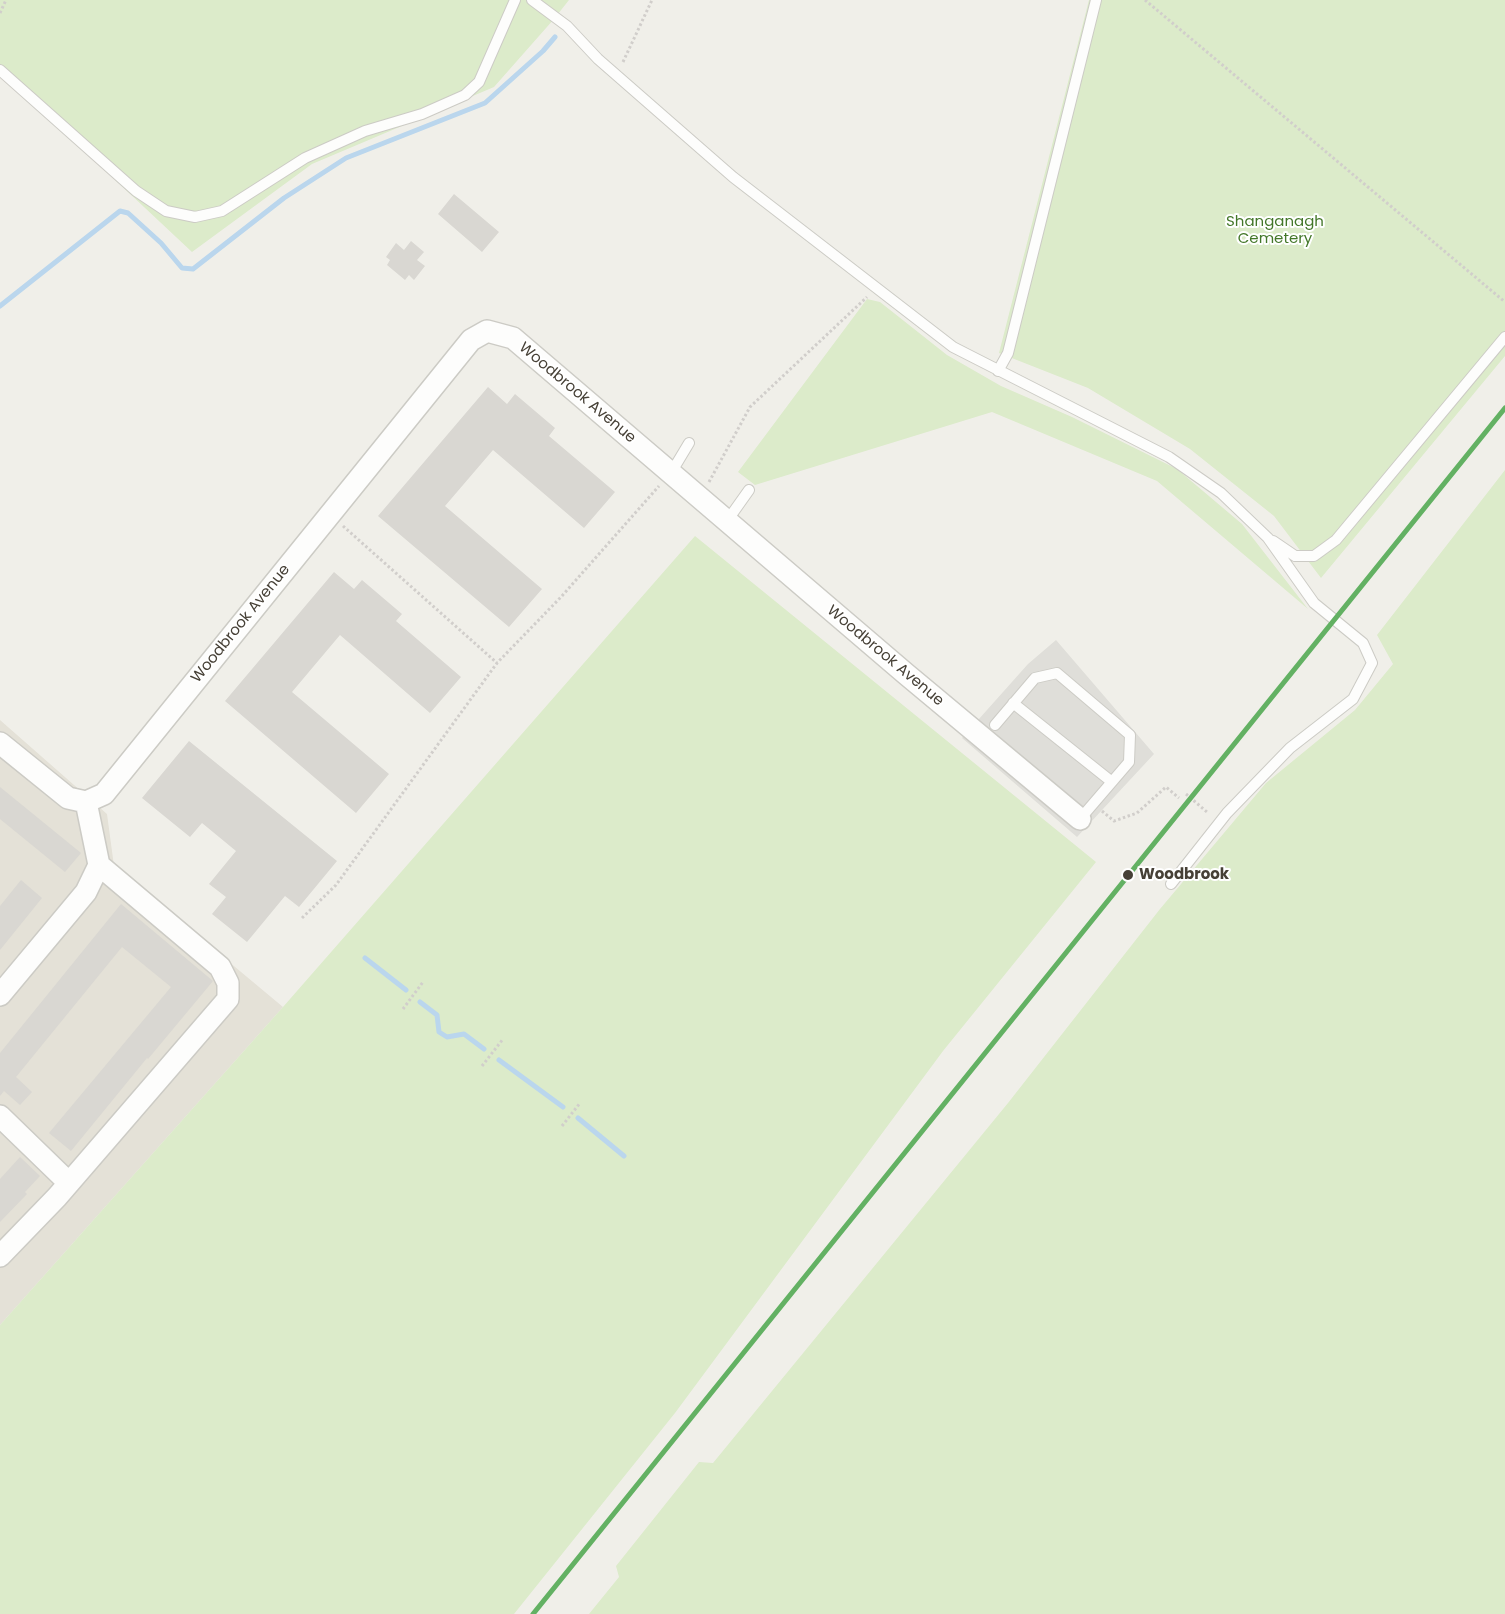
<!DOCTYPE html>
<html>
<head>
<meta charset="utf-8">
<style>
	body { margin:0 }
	canvas { display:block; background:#f0efe9 }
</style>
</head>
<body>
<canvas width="1505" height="1614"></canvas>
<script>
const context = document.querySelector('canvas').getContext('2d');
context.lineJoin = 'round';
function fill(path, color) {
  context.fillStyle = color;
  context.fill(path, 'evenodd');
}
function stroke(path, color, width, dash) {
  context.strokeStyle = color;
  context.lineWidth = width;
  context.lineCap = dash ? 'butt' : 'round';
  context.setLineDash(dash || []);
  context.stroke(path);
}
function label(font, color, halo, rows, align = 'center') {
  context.font = font + ' Poppins,sans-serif';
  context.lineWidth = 4;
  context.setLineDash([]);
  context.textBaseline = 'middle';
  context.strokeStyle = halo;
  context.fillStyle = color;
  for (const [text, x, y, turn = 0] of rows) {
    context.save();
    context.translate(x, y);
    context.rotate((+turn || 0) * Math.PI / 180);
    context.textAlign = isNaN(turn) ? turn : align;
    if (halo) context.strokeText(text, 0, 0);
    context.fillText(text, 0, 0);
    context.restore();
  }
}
fill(new Path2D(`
	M0 720 107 814 114 866 283 1007 0 1325Z`), '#e4e1d7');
fill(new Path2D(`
	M0 0H569L554 19 494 87 312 164 192 252 0 72Z
	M1089 0H1505V356L1321 578 1274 516 1190 449 1088 388 999 353Z
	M867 299 880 302 947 355 1001 386 1072 417 1177 469 1242 524 1308 609 1157 481 992 412 755 485 738 472Z
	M1505 470V1614H589L619 1577 616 1566 699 1462 713 1463 1008 1103 1160 909 1266 783 1355 710 1393 664 1377 635Z
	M695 536 1096 862 943 1051 675 1413 514 1614H0V1325L283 1007Z`), '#dcebca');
fill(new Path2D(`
	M1056 640 1154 754 1077 837 962 738 1028 664Z`), '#dfded9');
stroke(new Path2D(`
	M0 306 120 211 128 213 161 243 182 268 193 269 284 198 346 158 485 103 543 51 555 37
	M365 958 406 990
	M420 1002 437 1015 439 1032 447 1037 464 1034 484 1049
	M499 1060 563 1107
	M578 1118 624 1156`), '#bad6ed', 5);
fill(new Path2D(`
	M454 194 499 232 482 252 438 214Z
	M411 241 424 252 417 260 425 266 414 280 409 275 405 280 387 265 390 260 386 257 396 243 404 250Z
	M488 387 507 404 515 394 555 428 549 436 615 492 584 528 493 450 445 506 542 589 509 627 378 516Z
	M334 572 354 589 362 580 402 614 396 621 461 677 430 713 340 635 292 692 389 774 356 813 225 701Z
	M189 741 337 861 299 907 285 896 247 942 212 914 226 897 209 884 236 851 202 823 190 837 142 798Z
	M0 787 81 853 65 872 0 819Z
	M21 880 42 898 0 950V906Z
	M121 904 213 981 148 1059 147 1058 71 1151 49 1133 171 987 122 947 16 1077 32 1092 20 1105 4 1091 0 1096V1053Z
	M20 1157 40 1176 25 1192 27 1194 0 1222V1179Z`), '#d9d7d2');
const service = new Path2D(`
	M532 0 567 26 598 59 733 177 953 347 1169 457 1221 493 1268 538 1314 603 1363 643 1372 663 1353 699 1290 748 1227 813 1171 884
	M0 70 136 191 166 211 195 217 222 211 305 158 365 131 422 114 465 95 479 82 515 0
	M998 371 1008 353 1096 0
	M671 473 689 443
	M727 521 749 490
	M1273 541 1295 556H1314L1336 540 1505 337
	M1013 703 1112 782
	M995 725 1035 678 1057 673 1130 735 1129 762 1080 819`);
const minor = new Path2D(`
	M0 743 68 798 86 802 104 794 471 340 487 331 513 338 906 674 1080 819
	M0 995 86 892 99 865 86 802
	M0 1116 68 1182
	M0 1256 57 1197 228 999V983L220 967 99 865`);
stroke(service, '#cccbc5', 12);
stroke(minor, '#cccbc5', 24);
stroke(new Path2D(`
	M1145 0 1505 302
	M0 13 6 0
	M623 62 652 0
	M709 482 750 407 867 297
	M343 526 497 663
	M1186 794 1207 812
	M1102 811 1114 821 1137 813 1166 787 1179 798
	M302 918 336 885 497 663 561 597 659 486
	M403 1009 423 982
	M482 1066 503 1039
	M562 1126 580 1103`), '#d1cecb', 3, [2.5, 2.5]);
stroke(service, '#fdfdfc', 10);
stroke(minor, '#fdfdfc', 21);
stroke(new Path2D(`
	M533 1614 1505 408`), '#63b163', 5);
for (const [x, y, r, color] of [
	[1128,875,6,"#464036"]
]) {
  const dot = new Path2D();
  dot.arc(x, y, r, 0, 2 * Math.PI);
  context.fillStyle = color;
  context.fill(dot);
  stroke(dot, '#fff', 2);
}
label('15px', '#437729', '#fff', [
	["Shanganagh",1275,222],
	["Cemetery",1275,239]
]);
label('15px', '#464036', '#fff', [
	["Woodbrook Avenue",577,393,40],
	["Woodbrook Avenue",241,624,-51],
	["Woodbrook Avenue",885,656,40]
]);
label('bold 15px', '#464036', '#fff', [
	["Woodbrook",1139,875]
], 'left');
</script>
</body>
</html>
